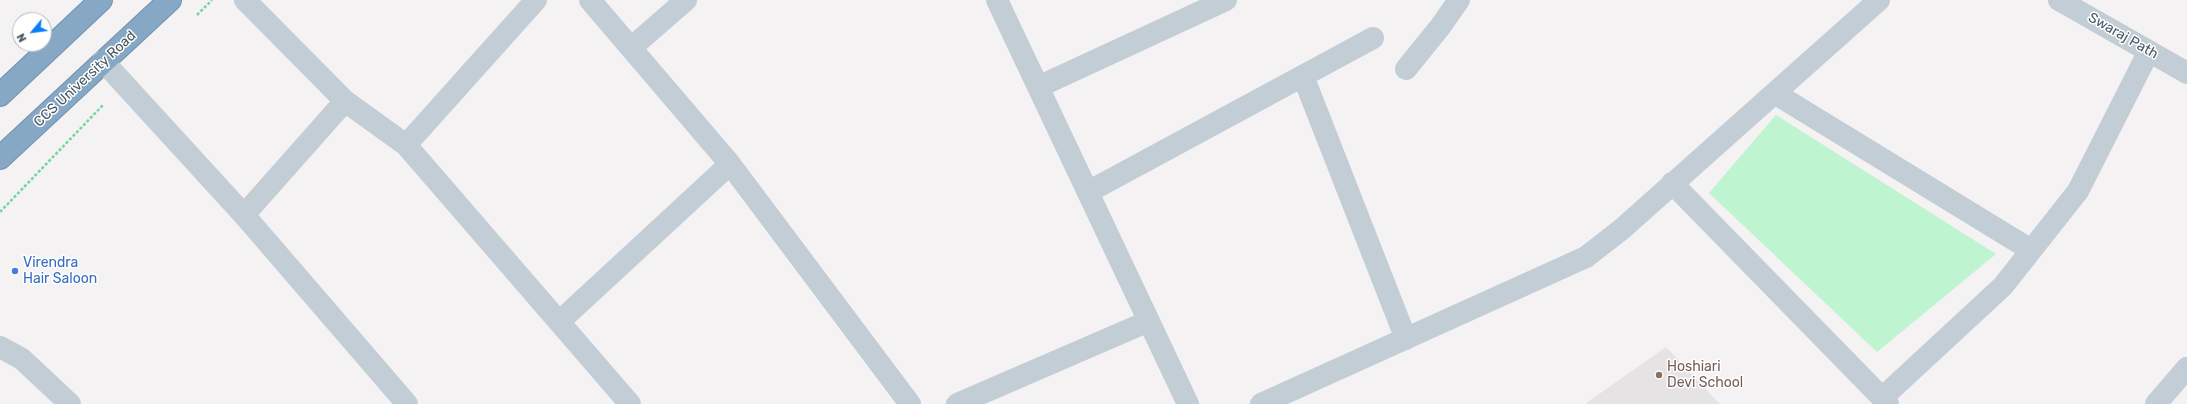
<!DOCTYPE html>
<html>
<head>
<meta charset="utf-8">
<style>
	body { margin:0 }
	#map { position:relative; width:2187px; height:404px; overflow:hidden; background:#f4f2f2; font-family:Rubik,sans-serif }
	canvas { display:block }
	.north { position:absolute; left:12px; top:12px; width:40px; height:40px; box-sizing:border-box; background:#fff; border:1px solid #b5bcc0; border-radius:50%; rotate:241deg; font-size:11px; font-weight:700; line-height:16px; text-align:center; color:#475762 }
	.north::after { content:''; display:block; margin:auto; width:14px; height:18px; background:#087ff8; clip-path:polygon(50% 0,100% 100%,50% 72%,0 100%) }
</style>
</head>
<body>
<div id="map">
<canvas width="2187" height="404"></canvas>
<div class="north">N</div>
</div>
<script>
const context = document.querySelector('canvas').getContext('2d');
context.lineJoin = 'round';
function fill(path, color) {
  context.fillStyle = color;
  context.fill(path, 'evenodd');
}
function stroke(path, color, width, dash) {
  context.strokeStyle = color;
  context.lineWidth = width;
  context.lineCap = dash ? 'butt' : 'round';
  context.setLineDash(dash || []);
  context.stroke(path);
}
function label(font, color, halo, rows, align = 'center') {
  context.font = font + ' Rubik,sans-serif';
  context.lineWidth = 3;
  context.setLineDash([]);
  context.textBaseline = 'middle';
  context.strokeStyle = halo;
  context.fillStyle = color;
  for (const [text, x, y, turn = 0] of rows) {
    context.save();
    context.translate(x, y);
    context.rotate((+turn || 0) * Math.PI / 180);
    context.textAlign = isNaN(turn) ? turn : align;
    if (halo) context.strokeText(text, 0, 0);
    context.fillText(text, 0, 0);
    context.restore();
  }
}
fill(new Path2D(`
	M1666 347 1720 404H1585Z`), '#e5e3e4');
fill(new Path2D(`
	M1776 115 1996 254 1877 352 1709 193Z`), '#bef4d0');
const highway = new Path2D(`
	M0 95 101 0
	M0 158 170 0`);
stroke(highway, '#7193b1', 24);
stroke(new Path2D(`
	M197 15 212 0
	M0 212 104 104`), '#72d69f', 2.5, [3, 2]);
stroke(new Path2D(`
	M245 0 345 101 406 145
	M536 0 406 145 630 404
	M590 0 730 164
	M997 0 1188 404
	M2059 0 2187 73
	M631 48 686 0
	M103 61 244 215 407 404
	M1406 69 1440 27 1459 0
	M1303 76 1406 339
	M1038 87 1226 0
	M1776 94 2031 250
	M1672 183 1888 404
	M1088 192 1373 38
	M244 215 345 101
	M559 322 730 164 910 404
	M0 347 22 359 70 404
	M1882 398 2003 286 2078 191 2149 51
	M957 404 1149 321
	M1261 404 1586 257 1622 229 1879 0
	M2156 404 2187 368`), '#c2cdd5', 22);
stroke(highway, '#86a8c5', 22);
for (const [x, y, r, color] of [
	[15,271,4,"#3f7fe0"],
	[1659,375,4,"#8d6e63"]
]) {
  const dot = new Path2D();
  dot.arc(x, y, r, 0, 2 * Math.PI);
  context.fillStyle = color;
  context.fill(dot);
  stroke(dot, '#fff', 1.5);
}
label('14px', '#475762', '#fff', [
	["Swaraj Path",2123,36,30],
	["CCS University Road",85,79,-43]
]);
label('14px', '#366cbe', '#fff', [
	["Virendra",23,263],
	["Hair Saloon",23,279]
], 'left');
label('14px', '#785e54', '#fff', [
	["Hoshiari",1667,367],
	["Devi School",1667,383]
], 'left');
</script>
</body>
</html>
